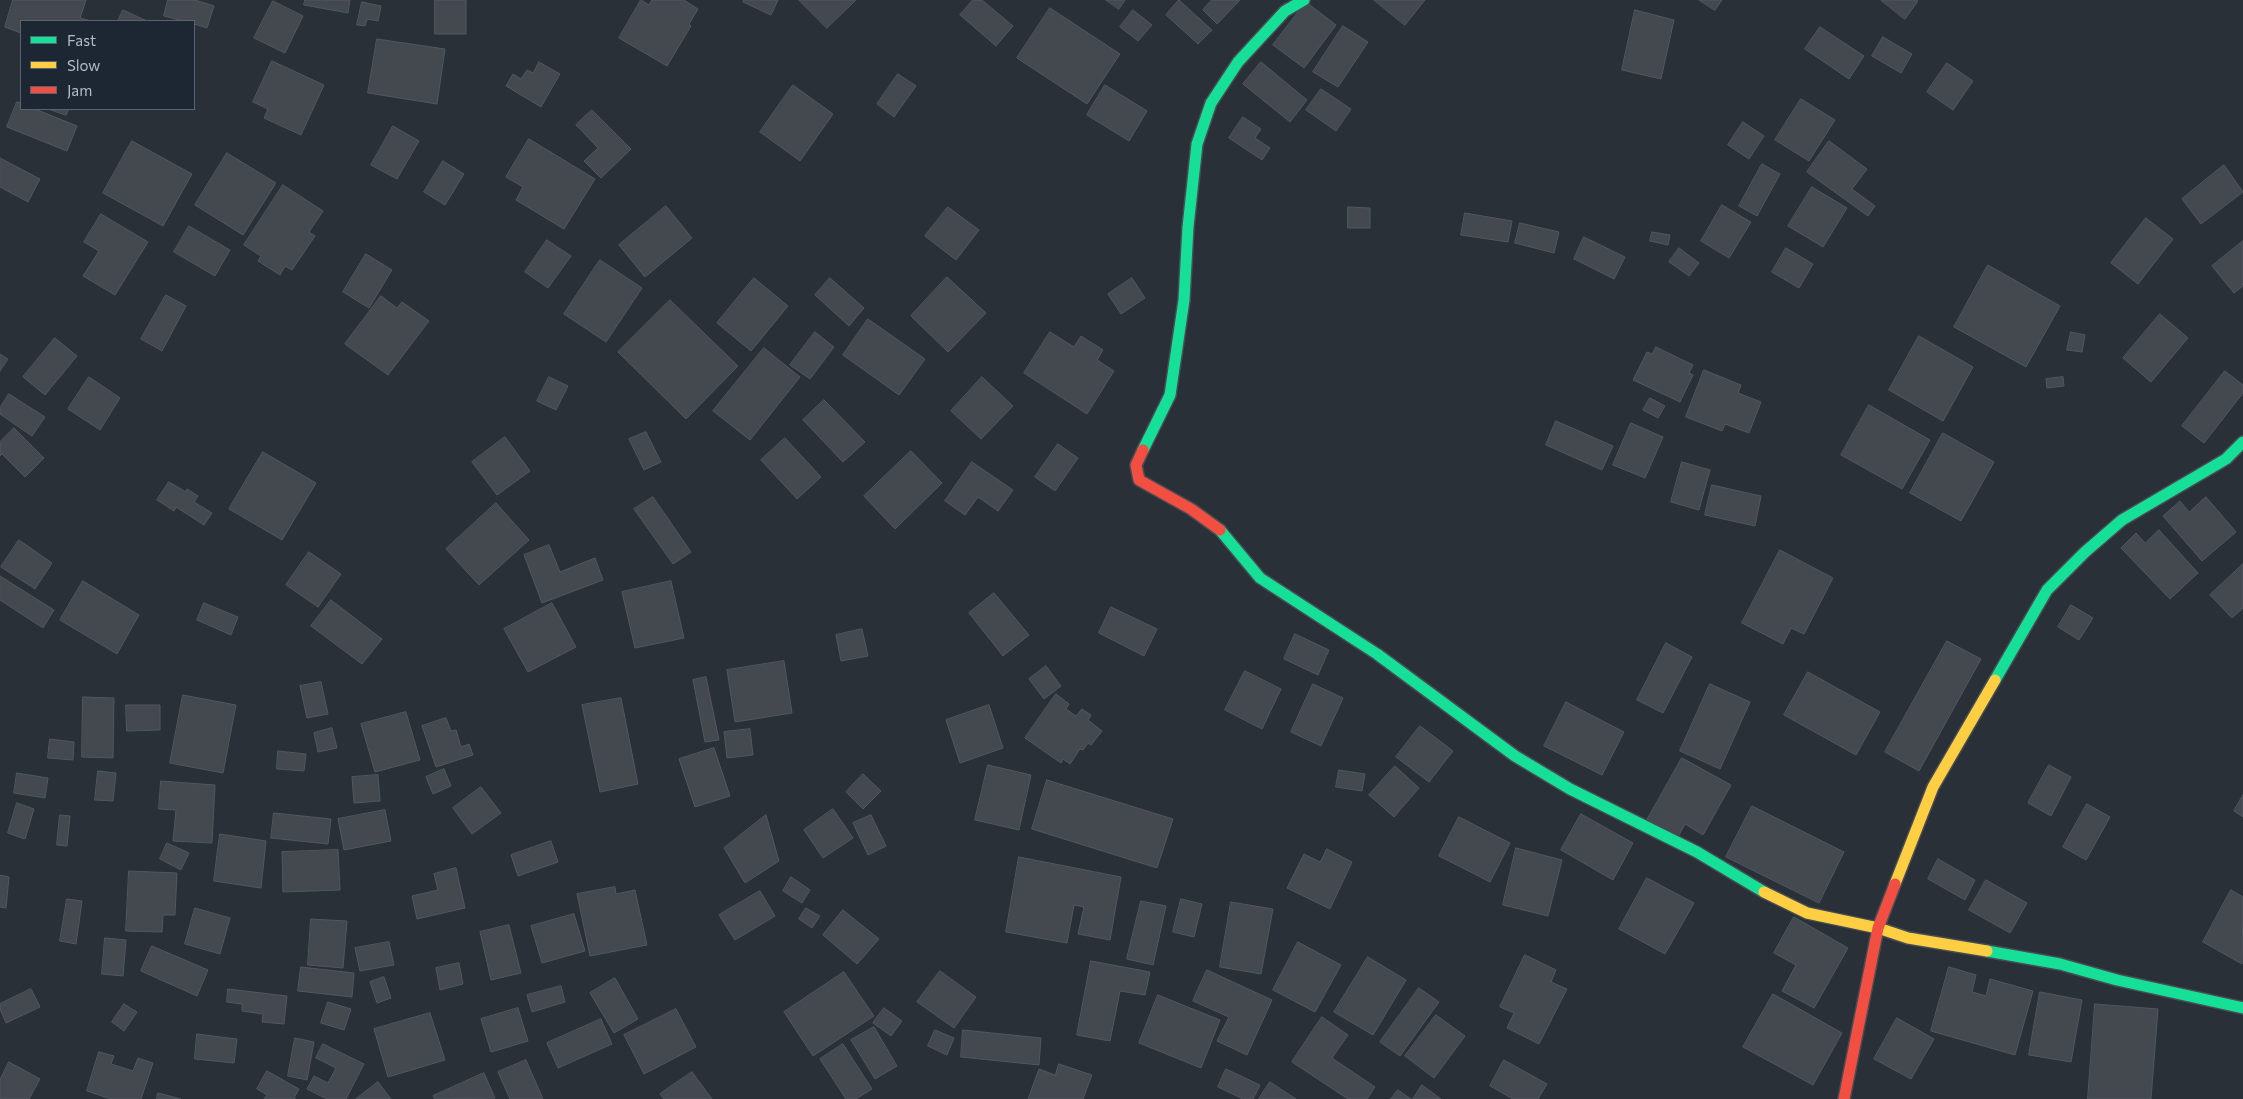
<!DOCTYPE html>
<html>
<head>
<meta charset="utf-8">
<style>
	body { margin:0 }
	#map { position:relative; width:2243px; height:1099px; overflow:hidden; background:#2a3038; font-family:Commissioner,sans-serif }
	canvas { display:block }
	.legend { position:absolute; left:20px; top:20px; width:175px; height:90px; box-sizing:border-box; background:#1d2633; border:1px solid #59626f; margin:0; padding:6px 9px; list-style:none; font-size:15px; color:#b4bcc9 }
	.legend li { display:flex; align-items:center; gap:10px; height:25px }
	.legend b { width:25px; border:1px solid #59626f }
</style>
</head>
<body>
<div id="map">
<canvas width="2243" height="1099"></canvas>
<ul class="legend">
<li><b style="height:6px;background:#16e098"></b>Fast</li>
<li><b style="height:6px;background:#ffcf43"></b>Slow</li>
<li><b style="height:6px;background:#f24e42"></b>Jam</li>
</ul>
</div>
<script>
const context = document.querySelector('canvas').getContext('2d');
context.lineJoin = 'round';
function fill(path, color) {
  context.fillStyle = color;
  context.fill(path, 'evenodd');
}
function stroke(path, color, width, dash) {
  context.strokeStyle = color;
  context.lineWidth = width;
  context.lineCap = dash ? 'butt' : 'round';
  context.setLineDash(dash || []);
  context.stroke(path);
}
const building = new Path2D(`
	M13 0H86L80 18 91 21H21V33L5 27Z
	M168 0H195L214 6 207 28 194 24V21H183L164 16Z
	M305 0H350L348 13 304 5Z
	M435 0H466V34H435Z
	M641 0 649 5 652 0H684L698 9 689 24 691 26 667 66 619 38Z
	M744 0H778L771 15 743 2Z
	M799 0H856L827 28Z
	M973 0H982L1013 26 996 46 960 15Z
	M1106 0H1125L1119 9Z
	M1179 0 1212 30 1198 44 1166 15Z
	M1212 0H1240L1217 24 1203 10Z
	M1374 0H1425L1405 25Z
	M1699 0H1722L1715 10Z
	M1881 0H1917L1918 1 1905 19Z
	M273 1 303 16 285 53 254 38Z
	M362 2 381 6 378 21 367 19 365 26 357 25Z
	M1306 2 1336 25 1304 68 1273 45Z
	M1050 8 1120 54 1087 104 1017 58Z
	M123 10 147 21H118Z
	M1133 10 1152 25 1138 41 1120 27Z
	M1635 10 1674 20 1661 79 1622 70Z
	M1343 26 1368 42 1338 87 1313 72Z
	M1820 27 1864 56 1849 79 1805 49Z
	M1883 37 1912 54 1901 73 1872 56Z
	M377 39 445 49 437 104 368 93Z
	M272 61 324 85 301 135 264 118 268 109 253 102Z
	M539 62 560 74 541 107 506 86 513 74 521 79 527 70 533 73Z
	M1261 62 1307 100 1290 122 1243 84Z
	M1947 63 1973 81 1953 110 1927 92Z
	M898 74 916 86 894 117 877 104Z
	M793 85 833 114 800 161 760 132Z
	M1105 85 1147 111 1129 141 1087 115Z
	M1321 89 1351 109 1336 131 1306 110Z
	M1801 99 1835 120 1809 161 1775 140Z
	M17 102 21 103V109H35L77 126 67 151 7 127Z
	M49 109H69L66 115Z
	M592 110 631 149 601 178 584 161 598 148 576 125Z
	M1243 117 1261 129 1255 138 1270 148 1262 160 1229 138Z
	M1743 122 1764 136 1749 159 1728 145Z
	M393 126 419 141 397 179 371 165Z
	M529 139 595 179 564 229 516 200 523 187 506 177Z
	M132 141 192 174 163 226 103 193Z
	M1829 141 1867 169 1852 189 1875 206 1868 216 1807 172Z
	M227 153 276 183 243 235 195 205Z
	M0 158 40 179 28 202 0 187Z
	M443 161 464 174 445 205 424 192Z
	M1762 164 1780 174 1757 216 1739 206Z
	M2224 165 2243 192 2201 224 2182 199Z
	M283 185 323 211 309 232 315 236 292 270 285 266 280 275 258 261 261 256 244 245Z
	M1812 187 1847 208 1823 247 1788 226Z
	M1722 205 1751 222 1729 258 1701 241Z
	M666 206 692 238 645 277 619 245Z
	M948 207 979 230 956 260 925 236Z
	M1348 207 1370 208V228H1348Z
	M1465 213 1512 221 1508 242 1461 235Z
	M101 214 148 242 115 295 83 276 99 251 84 242Z
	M2146 218 2173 239 2138 284 2111 263Z
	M1520 223 1559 232 1554 253 1515 243Z
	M189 226 230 250 215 276 174 252Z
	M1652 232 1670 235 1668 245 1650 241Z
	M1584 237 1625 257 1614 279 1574 259Z
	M547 240 571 256 548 288 525 272Z
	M2243 241V286L2234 293 2212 266Z
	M1679 248 1699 263 1689 276 1669 262Z
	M1786 248 1813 264 1799 288 1772 272Z
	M366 254 392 270 369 308 343 292Z
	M600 260 642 288 606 342 564 314Z
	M1988 265 2060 306 2026 367 1954 327Z
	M947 277 986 313 948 352 911 316Z
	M754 278 788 306 751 351 717 323Z
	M830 278 864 308 849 326 815 295Z
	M1132 278 1145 298 1121 314 1108 294Z
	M166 295 186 306 162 351 141 339Z
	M381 296 397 308 402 302 429 321 388 375 345 344Z
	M670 300 738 366 686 419 618 352Z
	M2160 314 2188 338 2151 382 2123 358Z
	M868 319 925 359 899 395 843 355Z
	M815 332 834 347 810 379 790 365Z
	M1050 332 1074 347 1081 336 1103 350 1097 360 1114 371 1087 414 1024 373Z
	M2071 332 2085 335 2082 352 2067 350Z
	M1919 336 1973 367 1943 421 1889 390Z
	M55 338 77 356 45 395 23 377Z
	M1656 347 1693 365 1689 373 1693 375 1680 402 1633 380 1647 352 1652 354Z
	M764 348 800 377 750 440 713 411Z
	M0 354 8 359 0 371Z
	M1704 370 1741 385 1738 393 1761 402 1749 433 1725 424 1722 431 1686 417Z
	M2225 371 2243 385V393L2204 443 2182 426Z
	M89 377 120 398 100 430 68 409Z
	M549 377 568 386 556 410 537 401Z
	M982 377 1013 406 981 439 951 411Z
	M2063 377 2064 386 2047 388 2046 379Z
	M9 394 45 417 32 436 0 414V408Z
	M1650 398 1665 406 1658 418 1643 410Z
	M824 400 865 442 843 462 803 420Z
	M1869 405 1930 440 1902 489 1841 455Z
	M1556 421 1613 446 1602 470 1546 445Z
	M1631 423 1663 437 1645 478 1613 465Z
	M14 428 44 458 25 477 2 454 0 456V442Z
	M646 432 661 462 644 470 629 439Z
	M1943 433 1994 462 1961 521 1910 493Z
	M505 437 530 471 497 495 472 462Z
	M785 438 821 477 797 499 761 460Z
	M1058 444 1078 458 1055 491 1035 477Z
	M911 451 942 483 895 529 864 496Z
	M263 452 316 483 282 540 229 509Z
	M972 462 1013 490 998 511 978 497 965 515 945 501Z
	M1682 462 1710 470 1699 510 1671 502Z
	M169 482 186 492 187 489 198 496 194 502 212 513 204 525 176 507 174 511 157 500Z
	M1712 485 1761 496 1755 526 1705 515Z
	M653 497 691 552 673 564 634 509Z
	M2206 497 2236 532 2202 561 2163 516 2180 501 2189 512Z
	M496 503 529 540 479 585 446 549Z
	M2159 530 2198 573 2170 599 2121 548 2136 533 2145 543Z
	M19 540 52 563 35 589 1 567Z
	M549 545 560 572 595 558 603 580 542 603 524 555Z
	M1780 550 1833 578 1804 634 1791 628 1783 644 1742 623Z
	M309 552 341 574 318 607 286 585Z
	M2243 564V608L2232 618 2210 595Z
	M0 576 54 610 43 628 0 600Z
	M83 581 139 615 117 654 60 620Z
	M671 581 684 638 635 648 622 592Z
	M994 593 1029 635 1003 656 969 613Z
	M331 600 382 639 362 664 311 626Z
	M204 603 238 617 231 635 197 620Z
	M552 603 576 647 528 672 504 629Z
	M2071 605 2093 618 2079 640 2058 627Z
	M1111 607 1157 629 1144 656 1099 633Z
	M862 629 868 656 841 661 836 635Z
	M1295 634 1329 650 1318 675 1284 659Z
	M1947 641 1981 659 1919 771 1885 752Z
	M1666 643 1692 657 1663 713 1637 700Z
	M784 661 792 713 735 722 727 670Z
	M1046 666 1061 686 1044 699 1029 679Z
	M1245 671 1281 689 1262 729 1225 710Z
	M1808 672 1880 712 1856 755 1784 715Z
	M706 677 719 740 705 742 693 680Z
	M321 682 328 714 307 718 300 686Z
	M1313 684 1343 698 1321 746 1291 732Z
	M1710 684 1750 702 1720 769 1680 751Z
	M1056 694 1069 704 1066 709 1076 716 1082 709 1091 715 1088 720 1102 731 1091 745 1088 743 1083 750 1080 749 1070 764 1063 759 1061 763 1025 738Z
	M183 695 236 705 223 773 170 763Z
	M83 697 114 698 113 758 82 757Z
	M621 698 638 784 600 792 582 705Z
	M1566 702 1624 732 1602 775 1544 746Z
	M126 705H160V730L127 731Z
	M989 705 1003 748 960 763 946 720Z
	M406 712 420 760 375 772 361 724Z
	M446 718 451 731 456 730 461 747 469 744 473 755 436 767 422 726Z
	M1420 726 1453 751 1429 782 1396 757Z
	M332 728 337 748 318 752 314 733Z
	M750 729 753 755 727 758 724 732Z
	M50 739 74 742 73 760 48 758Z
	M714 748 730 796 695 807 679 759Z
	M278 751 306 754 304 771 277 769Z
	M1682 758 1731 785 1703 835 1685 824 1678 837 1647 820Z
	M988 765 1031 775 1019 830 975 820Z
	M2049 765 2071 777 2051 816 2028 803Z
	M1395 766 1419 788 1394 817 1369 795Z
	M444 769 451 786 433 794 426 777Z
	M1339 770 1365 774 1362 791 1336 787Z
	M98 771 116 773 113 801 95 800Z
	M17 773 48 778 45 798 14 793Z
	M863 774 881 791 863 809 846 792Z
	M378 775 380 801 354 803 352 777Z
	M1047 780 1173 819 1157 868 1032 829Z
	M161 781 215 785 212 843 173 841 176 810 159 809Z
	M481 787 501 813 472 834 453 808Z
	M2243 795V817L2234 811Z
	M17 803 34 809 25 839 8 833Z
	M2087 804 2110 817 2086 860 2063 847Z
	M1752 806 1844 852 1819 903 1726 857Z
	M833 809 853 838 823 858 804 830Z
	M385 810 391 841 344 850 338 819Z
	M274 813 331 819 328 844 271 838Z
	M1581 814 1633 843 1613 880 1561 850Z
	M60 815 70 816 67 846 57 845Z
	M766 815 779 861 745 883 724 848Z
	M871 815 886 846 868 855 853 823Z
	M1459 817 1510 843 1490 882 1439 856Z
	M220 834 266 841 261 888 214 881Z
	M551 841 558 862 518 876 511 855Z
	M167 843 189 853 181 870 160 859Z
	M1516 848 1562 860 1548 916 1503 905Z
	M1327 849 1352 862 1330 909 1287 888 1304 854 1320 862Z
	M338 850 340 890 283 892 282 852Z
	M1019 857 1121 877 1110 940 1078 934 1084 907 1074 905 1067 943 1006 932Z
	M1938 859 1975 880 1965 900 1928 879Z
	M456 868 465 908 417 919 412 896 438 890 434 874Z
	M129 871 177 873 175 915H163L162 932 126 931Z
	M0 875 9 877 6 908 0 907Z
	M791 877 810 890 802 903 783 891Z
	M1647 878 1694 903 1665 954 1619 929Z
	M1986 880 2027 903 2010 933 1969 910Z
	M615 887 616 894 635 890 647 945 590 956 577 894Z
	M2231 890 2243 897 2242 964 2203 942Z
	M760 891 775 916 735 940 719 915Z
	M67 899 82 901 76 944 60 941Z
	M1181 899 1202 904 1194 937 1173 932Z
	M1141 901 1166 906 1153 965 1127 959Z
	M1231 902 1273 909 1261 974 1220 967Z
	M195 908 230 918 220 954 185 944Z
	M806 908 820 916 812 928 799 919Z
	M843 910 879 939 857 964 823 935Z
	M574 914 585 951 542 963 531 926Z
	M1794 917 1848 948 1814 1008 1782 991 1796 965 1774 953Z
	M311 919 347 921 343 968 308 965Z
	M509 925 521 973 491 980 480 932Z
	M105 938 126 940 123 976 102 974Z
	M389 942 394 965 360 971 355 948Z
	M1298 942 1341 965 1315 1012 1273 990Z
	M152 946 208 970 197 996 141 971Z
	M1525 955 1556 970 1551 982 1567 989 1539 1044 1507 1028 1514 1013 1500 1007Z
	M1368 957 1406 980 1373 1035 1334 1012Z
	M1091 961 1150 972 1145 995 1120 991 1110 1041 1077 1035Z
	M459 963 463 984 440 990 436 968Z
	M301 967 354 973 352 997 298 991Z
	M1949 967 1976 975 1972 992 1986 996 1990 979 2033 991 2015 1055 1931 1031Z
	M1207 970 1272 1000 1247 1055 1217 1041 1229 1017 1193 1001Z
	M940 971 976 997 954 1028 917 1002Z
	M844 972 874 1016 813 1056 784 1012Z
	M384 977 391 998 377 1003 370 982Z
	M615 978 638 1019 614 1033 590 993Z
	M561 986 565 1002 532 1012 527 995Z
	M1419 988 1439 1002 1400 1056 1380 1042Z
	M31 989 40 1007 6 1023 0 1009V1004Z
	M228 989 287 996 284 1024 262 1022 263 1014 242 1011V1004L227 1002Z
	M2040 992 2082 1000 2071 1062 2029 1055Z
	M1773 994 1842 1033 1813 1085 1743 1047Z
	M1158 995 1220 1020 1201 1068 1139 1043Z
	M328 1002 351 1009 344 1030 321 1023Z
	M124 1004 137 1012 124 1031 112 1022Z
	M2095 1004 2158 1009 2151 1099H2088Z
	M518 1008 528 1041 491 1052 481 1019Z
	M884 1008 902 1021 891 1036 873 1023Z
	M676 1009 696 1047 644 1074 624 1035Z
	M430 1013 445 1060 388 1077 374 1029Z
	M1436 1015 1465 1036 1434 1078 1405 1056Z
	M1322 1017 1348 1035 1332 1058 1375 1087 1367 1099H1348L1292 1062Z
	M1897 1018 1934 1039 1911 1079 1874 1059Z
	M601 1019 612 1044 558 1068 547 1043Z
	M874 1027 897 1066 875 1079 851 1040Z
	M935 1030 954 1038 947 1055 928 1046Z
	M963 1030 1041 1038 1039 1065 961 1057Z
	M197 1034 237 1039 234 1063 195 1059Z
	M295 1038 314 1042 307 1080 288 1076Z
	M323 1044 364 1064 346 1099H327L307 1089 314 1076 328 1083 336 1068 316 1058Z
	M843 1044 872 1089 856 1099H846L820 1059Z
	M99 1052 114 1056 111 1064 133 1071 138 1058 153 1063 141 1099H111L87 1091Z
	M526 1060 543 1099H510L498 1072Z
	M1504 1060 1547 1084 1538 1099H1513L1490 1086Z
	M9 1062 40 1079 29 1099H0V1080Z
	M1059 1064 1092 1075 1083 1099H1028L1039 1069 1055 1075Z
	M1226 1069 1260 1085 1253 1099H1243L1218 1087Z
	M267 1071 299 1089 294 1098 296 1099H264L267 1095 257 1089Z
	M692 1072 712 1099H664L660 1094Z
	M484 1073 495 1098 435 1099 433 1096Z
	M378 1082 391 1099H356Z
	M1270 1082 1296 1099H1259Z
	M1422 1085 1441 1099H1413Z
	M1398 1090 1411 1099H1391Z
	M158 1093 181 1099H157Z`);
fill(building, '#444950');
stroke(building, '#52575f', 1);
const fast = new Path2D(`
	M1143 450 1170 395 1184 300 1188 227 1197 144 1211 103 1238 62 1285 11 1304 0
	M1220 530 1260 578 1377 654 1515 756 1570 789 1697 852 1764 892
	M1995 680 2047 590 2085 552 2122 520 2226 459 2243 442
	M1987 951 2060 964 2117 980 2243 1008`);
const slow = new Path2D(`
	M1895 884 1933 787 1995 680
	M1764 892 1807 913 1878 928 1908 938 1987 951`);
const jam = new Path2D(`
	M1143 450 1136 465 1139 480 1191 509 1220 530
	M1844 1099 1878 928 1895 884`);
stroke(fast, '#484c53', 14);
stroke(slow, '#484c53', 14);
stroke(jam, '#484c53', 14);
stroke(fast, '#16e098', 11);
stroke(slow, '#ffcf43', 11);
stroke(jam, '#f24e42', 11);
</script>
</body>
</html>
